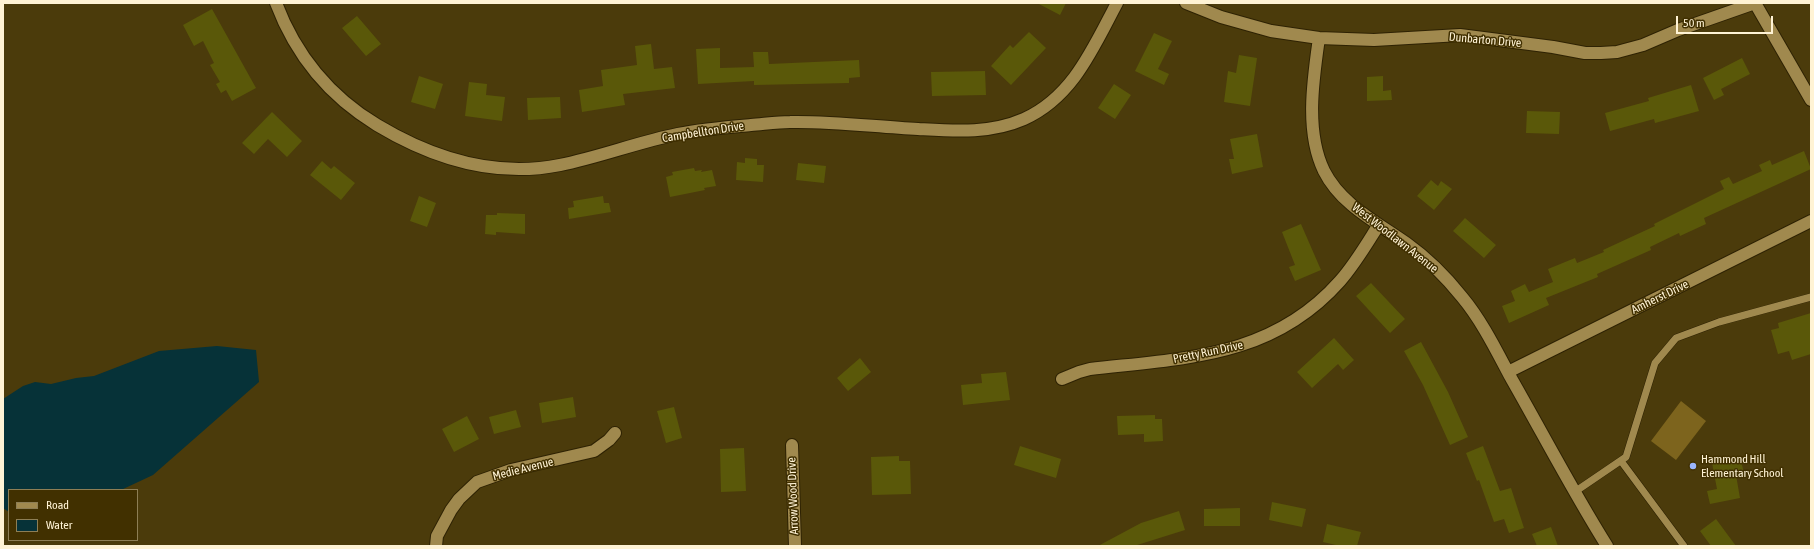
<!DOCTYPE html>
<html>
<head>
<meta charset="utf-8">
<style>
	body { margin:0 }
	#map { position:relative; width:1814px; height:549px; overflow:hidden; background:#4b3b0b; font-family:"Asap Condensed",sans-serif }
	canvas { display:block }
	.frame { position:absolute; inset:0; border:4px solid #fff3d5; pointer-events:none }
	.legend { position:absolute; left:8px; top:489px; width:130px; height:52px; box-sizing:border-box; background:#413000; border:1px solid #8d7e55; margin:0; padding:5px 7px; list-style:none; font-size:12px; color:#fff3d5 }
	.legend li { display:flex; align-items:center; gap:8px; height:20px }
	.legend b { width:20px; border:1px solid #8d7e55 }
	.scale { position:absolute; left:1676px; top:16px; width:97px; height:18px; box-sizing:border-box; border:2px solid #fff3d5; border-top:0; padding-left:5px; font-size:12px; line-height:14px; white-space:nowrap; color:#fff3d5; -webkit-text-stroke:3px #413000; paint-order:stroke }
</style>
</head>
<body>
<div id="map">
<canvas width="1814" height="549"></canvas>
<div class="frame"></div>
<ul class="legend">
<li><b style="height:5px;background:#a0894e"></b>Road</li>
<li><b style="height:11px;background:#063238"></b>Water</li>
</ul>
<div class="scale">50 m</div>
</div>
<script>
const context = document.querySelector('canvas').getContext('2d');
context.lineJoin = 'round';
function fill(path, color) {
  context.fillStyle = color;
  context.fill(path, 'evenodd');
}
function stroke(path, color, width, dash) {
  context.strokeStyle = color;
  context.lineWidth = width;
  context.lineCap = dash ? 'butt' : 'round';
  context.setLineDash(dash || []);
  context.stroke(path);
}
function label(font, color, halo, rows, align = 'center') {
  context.font = font + ' "Asap Condensed",sans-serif';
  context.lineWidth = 3;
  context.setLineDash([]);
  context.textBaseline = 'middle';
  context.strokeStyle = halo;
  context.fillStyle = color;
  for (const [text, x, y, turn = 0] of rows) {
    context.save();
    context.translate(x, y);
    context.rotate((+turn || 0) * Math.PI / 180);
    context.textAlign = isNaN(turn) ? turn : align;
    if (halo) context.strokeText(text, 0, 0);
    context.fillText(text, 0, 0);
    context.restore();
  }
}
fill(new Path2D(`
	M1681 401 1706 421 1676 460 1651 441Z`), '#7d641d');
fill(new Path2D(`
	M217 346 256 350 259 382 153 475 121 490H9V512L3 508V399L23 386 35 382 51 384 76 378 94 376 159 351Z`), '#063238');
fill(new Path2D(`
	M1037 3H1066L1060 15Z
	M212 9 256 88 232 101 226 90 221 93 216 84 220 82 210 65 214 63 203 41 194 46 183 25Z
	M357 16 381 44 366 56 342 28Z
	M1029 32 1046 48 1011 85 991 66 1010 45 1013 48Z
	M1154 33 1172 41 1158 69 1169 74 1164 85 1135 71Z
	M651 44 654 69 672 67 675 88 623 94 625 105 582 112 579 90 603 86 601 70 637 65 635 46Z
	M720 48V68L754 67 753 52H768L769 64 859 60 860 77 849 78V83L754 85V81L698 84 696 49Z
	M1239 55 1257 58 1250 106 1224 102 1228 71 1236 73Z
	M1742 58 1750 74 1721 89 1724 95 1714 100 1703 78Z
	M985 71 986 95 932 96 931 72Z
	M419 76 443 84 435 109 411 102Z
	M1383 76V91L1391 90 1392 100 1367 101V77Z
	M469 82 487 84 486 95 505 97 502 121 465 116Z
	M1114 84 1131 95 1115 119 1098 108Z
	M1691 85 1699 111 1655 123 1654 119 1610 131 1605 113 1649 101 1648 98Z
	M560 97 561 118 528 120 527 98Z
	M1527 111 1560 112 1559 134 1526 133Z
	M272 112 302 141 287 157 268 139 254 154 242 143Z
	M1257 134 1263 167 1232 174 1229 159H1234L1230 139Z
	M1804 151 1811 169 1704 218 1706 224 1680 236 1679 233 1650 247 1651 250 1597 274 1598 277 1546 298 1549 305 1509 323 1502 306 1515 301 1511 291 1525 284 1529 292 1553 282 1548 269 1575 258 1577 263 1604 252 1603 250 1655 226 1654 224 1724 189 1720 181 1729 177 1733 184 1762 171 1759 165 1770 160 1772 165Z
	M745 158 757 159V165H764L763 182 736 180 737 162 745 163Z
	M322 161 331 169 334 166 355 183 341 200 310 175Z
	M798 163 826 166 824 183 796 180Z
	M694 168 695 171 702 170 701 172 712 170 716 186 704 188 705 190 670 197 666 177 673 175 672 172Z
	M1431 180 1438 186 1441 181 1452 189 1434 210 1417 196Z
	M419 196 436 203 427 227 410 221Z
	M603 196 604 203H609L611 212 569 219 568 208 574 207 573 201Z
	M497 213 525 214V234L496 232V235L485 234 486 215H497Z
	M1465 218 1496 245 1484 258 1453 231Z
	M1301 224 1321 270 1295 281 1289 267 1295 265 1282 232Z
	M1371 283 1405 319 1390 333 1356 296Z
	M1811 313V354L1792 360 1789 351 1778 354 1771 330 1779 328 1778 323Z
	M1334 338 1354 360 1343 370 1338 364 1312 388 1297 372Z
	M1421 342 1448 392 1468 437 1450 445 1423 385 1404 351Z
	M860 358 871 372 848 391 837 378Z
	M1006 372 1010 400 963 405 961 385 982 383 981 374Z
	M573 397 576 417 542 423 539 403Z
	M674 407 682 438 666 443 657 411Z
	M516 410 521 427 494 434 489 417Z
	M1155 415V419H1162L1163 441 1144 442V434L1118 435 1117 416Z
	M467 416 479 439 454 452 442 429Z
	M1020 446 1061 459 1056 478 1014 465Z
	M1483 446 1500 491 1511 488 1524 528 1509 533 1504 519 1494 522 1479 480 1477 481 1466 453Z
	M744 448 746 491 721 492 720 449Z
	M899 456V461H910L911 494 872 495 871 457Z
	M1740 457 1744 473 1736 475 1740 498 1710 504 1707 491 1717 489 1712 463Z
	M1272 502 1306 509 1302 527 1269 520Z
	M1240 508V526H1204V509Z
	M1179 511 1185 530 1134 546H1098L1141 523Z
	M1716 519 1736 546H1711L1700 531Z
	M1327 524 1361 532 1357 546H1340L1323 542Z
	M1551 527 1558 546H1537L1532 534Z`), '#5a5809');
const lane = new Path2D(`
	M1621 461 1684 546
	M1576 491 1626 457 1655 363 1676 338 1719 322 1811 297`);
const street = new Path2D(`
	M276 3C296 56 329 96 377 125 432 158 495 178 560 165 600 157 638 142 678 134 702 129 727 127 751 125 764 124 778 122 790 122 832 121 876 127 918 129 954 131 990 134 1024 119 1073 97 1093 48 1117 3
	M1186 3 1221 17 1271 31 1319 38 1374 40 1460 35 1553 47 1585 53H1601L1617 52 1643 45 1678 30 1755 3
	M1755 3 1811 100
	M1319 38C1313 80 1305 132 1324 171 1341 205 1378 223 1406 243 1427 258 1446 277 1462 297 1482 321 1496 350 1511 378 1543 434 1573 492 1607 546
	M1508 372 1811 221
	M1062 379 1079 372 1090 369C1185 358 1272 358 1340 281 1355 264 1366 245 1378 226
	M792 445 795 546
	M436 546 437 536 451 510 459 499 477 482 511 470 594 451 609 440 615 433`);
stroke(lane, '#2e2203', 8);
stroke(street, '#2e2203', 14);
stroke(lane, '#a0894e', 7);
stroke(street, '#a0894e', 12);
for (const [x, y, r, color] of [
	[1693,466,4,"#9ab5fd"]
]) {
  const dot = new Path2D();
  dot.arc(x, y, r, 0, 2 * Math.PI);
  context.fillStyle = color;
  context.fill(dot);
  stroke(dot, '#413000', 1.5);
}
label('12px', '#fff3d5', '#413000', [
	["Dunbarton Drive",1485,40,5],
	["Campbellton Drive",703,132,-9],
	["West Woodlawn Avenue",1395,238,38],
	["Amherst Drive",1660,297,-26],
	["Pretty Run Drive",1208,352,-12],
	["Medie Avenue",523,469,-14],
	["Arrow Wood Drive",793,496,-92]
]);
label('12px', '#fff3d5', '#413000', [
	["Hammond Hill",1701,459],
	["Elementary School",1701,473]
], 'left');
</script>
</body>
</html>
